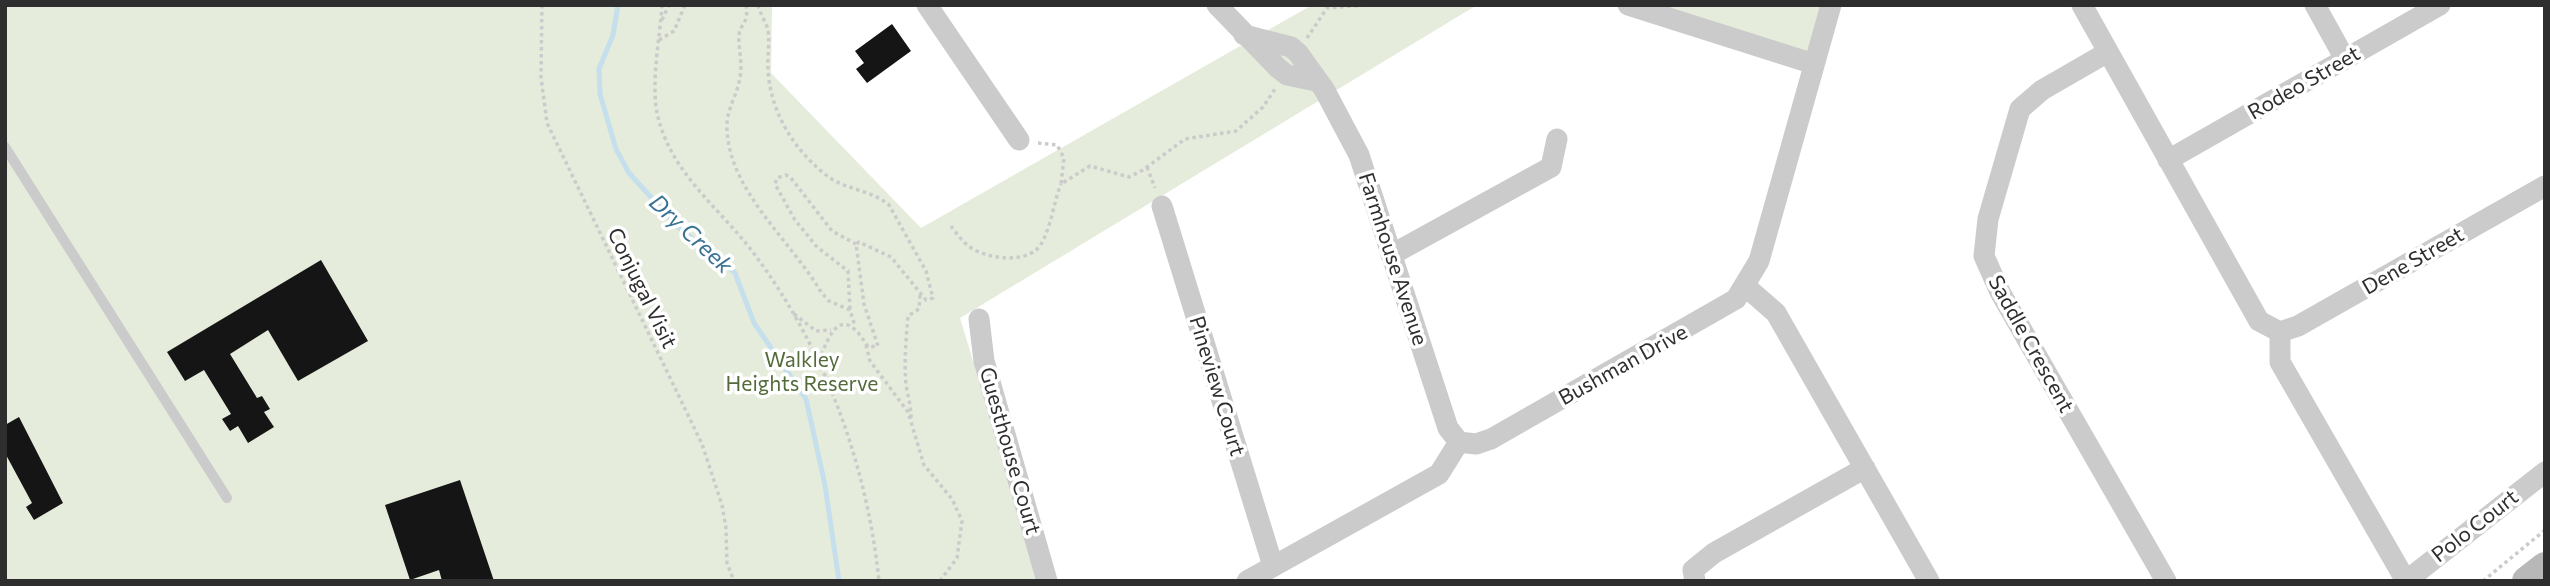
<!DOCTYPE html>
<html>
<head>
<meta charset="utf-8">
<style>
	body { margin:0 }
	#map { position:relative; width:2550px; height:586px; overflow:hidden; background:#fff; font-family:Commissioner,sans-serif }
	canvas { display:block }
	.frame { position:absolute; inset:0; border:7px solid #2e2e2e; pointer-events:none }
</style>
</head>
<body>
<div id="map">
<canvas width="2550" height="586"></canvas>
<div class="frame"></div>
</div>
<script>
const context = document.querySelector('canvas').getContext('2d');
context.lineJoin = 'round';
function fill(path, color) {
  context.fillStyle = color;
  context.fill(path, 'evenodd');
}
function stroke(path, color, width, dash) {
  context.strokeStyle = color;
  context.lineWidth = width;
  context.lineCap = dash ? 'butt' : 'round';
  context.setLineDash(dash || []);
  context.stroke(path);
}
function label(font, color, halo, rows, align = 'center') {
  context.font = font + ' Commissioner,sans-serif';
  context.lineWidth = 7;
  context.setLineDash([]);
  context.textBaseline = 'middle';
  context.strokeStyle = halo;
  context.fillStyle = color;
  for (const [text, x, y, turn = 0] of rows) {
    context.save();
    context.translate(x, y);
    context.rotate((+turn || 0) * Math.PI / 180);
    context.textAlign = isNaN(turn) ? turn : align;
    if (halo) context.strokeText(text, 0, 0);
    context.fillText(text, 0, 0);
    context.restore();
  }
}
fill(new Path2D(`
	M5 5H772L771 73 921 228 1312 5H1477L960 318 1040 581H5Z
	M1628 5H1831L1814 64Z`), '#e5ecdb');
stroke(new Path2D(`
	M618 5 613 35 599 69 600 94 616 149 629 173 677 226 735 273 754 323 806 399 825 485 839 581`), '#c6dfed', 5);
fill(new Path2D(`
	M892 24 911 51 867 83 856 69 864 63 855 51Z
	M321 260 368 341 298 381 268 330 230 354 257 398 262 396 270 409 264 412 274 427 248 443 238 426 230 431 222 419 231 414 204 370 185 381 167 352Z
	M19 417 63 503 34 520 26 507 32 503 5 453V425Z
	M460 480 494 581H442L439 570 410 580 385 505Z`), '#151515');
stroke(new Path2D(`
	M542 5 541 77 547 123 702 444 722 505 726 528 727 563 734 581
	M662 5C660 38 650 86 658 117 672 175 722 210 755 255 825 349 867 465 879 581
	M746 5C749 24 741 22 739 35 738 48 743 63 740 77 738 93 728 107 727 123 725 188 790 239 821 292L829 301 850 310 855 326
	M758 5C760 14 766 22 768 30 770 43 767 56 768 69 770 111 793 149 826 175 845 190 872 190 889 205L926 271 933 298 926 300 891 257 859 242 856 244 864 304 878 346 868 347C842 303 830 331 818 364
	M662 20 669 5
	M1307 38 1327 8 1369 5
	M659 40 674 31 685 5
	M1038 143 1057 145 1064 158 1061 184 1090 166 1129 177 1143 170 1185 139 1236 131 1263 107 1275 89
	M1147 167 1155 188
	M951 226C955 232 960 238 965 243 980 258 1019 264 1036 250 1049 240 1054 200 1061 184
	M850 309 848 271 817 247 795 220 775 184 777 178 786 175 791 178 832 231 856 244
	M794 314 816 331 831 330
	M866 345 870 361 908 412 924 465 952 499 962 521 957 558 940 581
	M911 418C911 406 908 396 906 385 904 362 906 339 908 316L919 309 920 294
	M2483 581 2545 530`), '#cbcbcb', 3.5, [3.5, 3.5]);
stroke(new Path2D(`
	M5 147 227 498`), '#cbcbcb', 10);
stroke(new Path2D(`
	M927 5 1019 140
	M1217 5 1278 68 1287 75 1316 81
	M1628 5 1814 64
	M2082 5 2259 321 2280 332V362L2406 581
	M2315 5 2345 59
	M1244 35 1291 47 1298 53 1324 89 1359 155 1448 428 1459 442
	M2108 52 2042 90 2020 109 1988 219 1984 256 2000 292 2166 581
	M2168 160 2440 5
	M1162 206 1273 566
	M1391 255 1551 167 1557 139
	M1745 286 1776 313 1929 581
	M979 319 984 361 1047 581
	M2280 332 2298 326 2545 186
	M1247 581 1439 474 1459 442 1476 444 1491 439 1736 299 1759 261 1831 5
	M1695 581 1693 570 1714 553 1865 468
	M2406 581 2545 472`), '#cbcbcb', 21);
stroke(new Path2D(`
	M2527 581 2545 567`), '#b8b8b8', 30);
label('21px', '#2e2e2e', '#fff', [
	["Rodeo Street",2304,83,-30],
	["Farmhouse Avenue",1393,259,72],
	["Dene Street",2413,261,-30],
	["Conjugal Visit",642,288,64],
	["Saddle Crescent",2031,344,61],
	["Bushman Drive",1623,365,-29],
	["Pineview Court",1217,386,73],
	["Guesthouse Court",1010,451,74],
	["Polo Court",2475,526,-38]
]);
label('21px', '#536b3a', '#fff', [
	["Walkley",802,360],
	["Heights Reserve",802,384]
]);
label('italic 23px', '#397393', '#fff', [
	["Dry Creek",691,234,43]
]);
</script>
</body>
</html>
